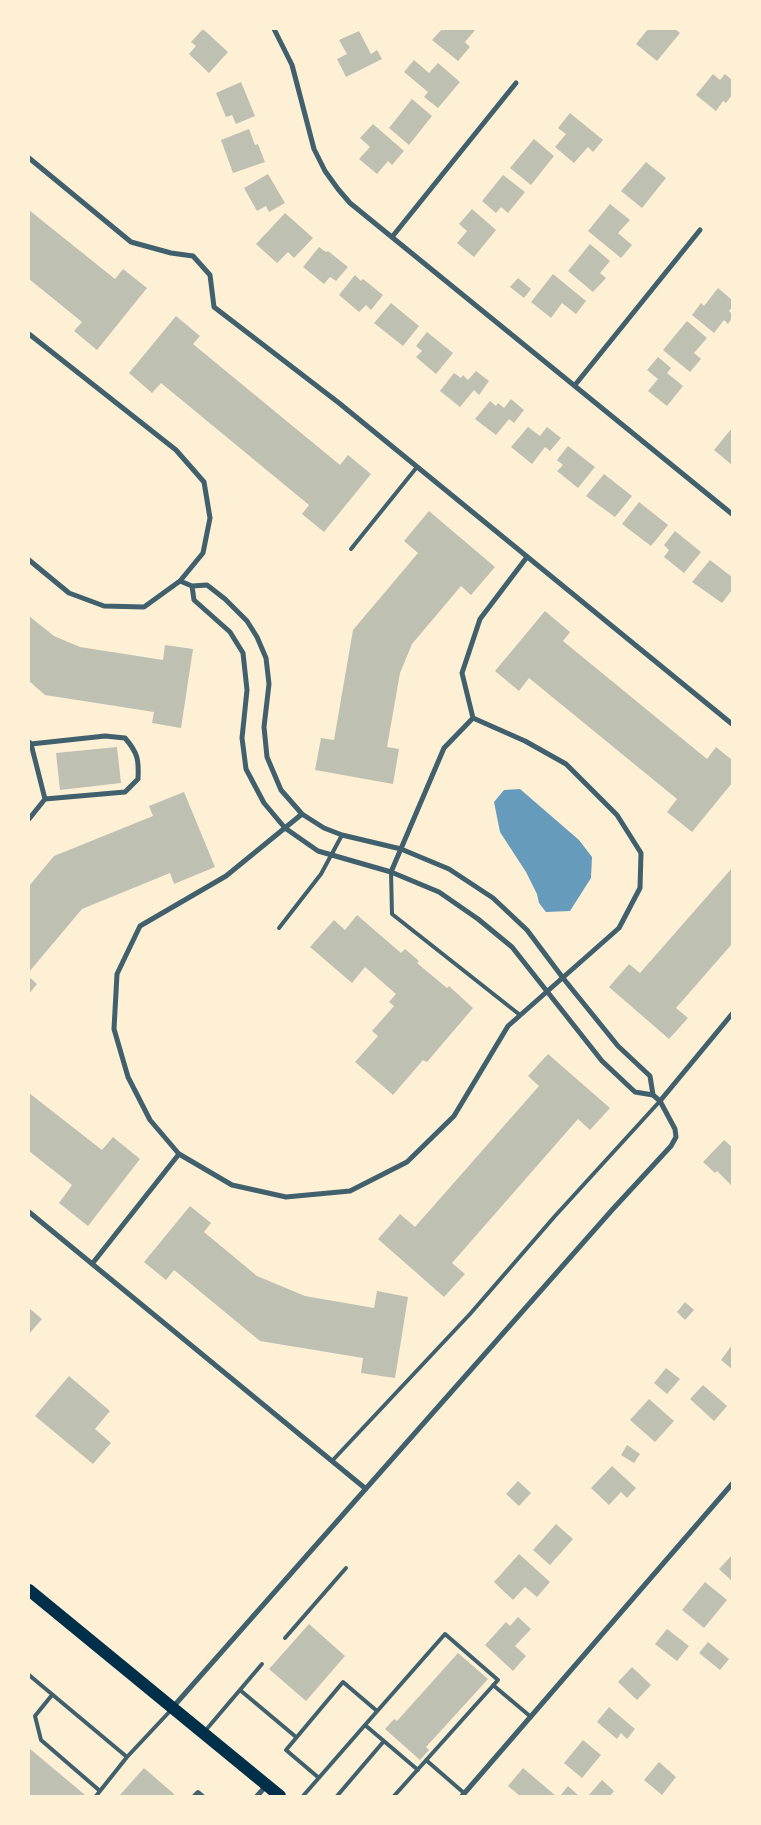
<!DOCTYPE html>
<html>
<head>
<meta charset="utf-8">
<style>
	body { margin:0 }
	#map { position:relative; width:761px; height:1825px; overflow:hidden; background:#fdf0d5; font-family:Lato,sans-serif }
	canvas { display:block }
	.frame { position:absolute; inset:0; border:30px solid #fdf0d5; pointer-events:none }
</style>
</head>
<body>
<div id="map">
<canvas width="761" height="1825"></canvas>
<div class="frame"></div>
</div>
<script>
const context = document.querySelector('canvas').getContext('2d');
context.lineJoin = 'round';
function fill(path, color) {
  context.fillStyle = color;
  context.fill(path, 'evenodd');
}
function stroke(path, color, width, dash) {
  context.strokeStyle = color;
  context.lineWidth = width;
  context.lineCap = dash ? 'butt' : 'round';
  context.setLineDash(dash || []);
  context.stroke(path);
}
fill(new Path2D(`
	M520 789 579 840 592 857 591 878 570 911 546 912 539 903 537 894 526 872 500 832 494 802 504 790Z`), '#669bbc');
fill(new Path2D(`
	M203 29 228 52 209 73 189 54 196 46 191 42Z
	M442 29H476L465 42 470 47 458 61 432 40Z
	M648 29H675L680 33 657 61 636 44Z
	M359 31 371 54 377 50 382 59 346 77 337 59 347 54 339 40Z
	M414 60 429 73 438 63 460 82 438 108 424 97 428 92 404 72Z
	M713 74 720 80 725 74 732 80V95L726 103 723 101 716 111 696 95Z
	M241 82 255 116 236 124 232 115 226 117 216 93Z
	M412 99 432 116 409 145 389 128Z
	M570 113 603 140 593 152 588 147 574 163 555 147 566 134 558 128Z
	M373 124 404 151 392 165 388 161 377 174 359 159 370 147 360 138Z
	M249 129 255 145 258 144 265 162 233 173 221 140Z
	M534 139 554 156 531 185 510 168Z
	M646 162 666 178 642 208 621 191Z
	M268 174 285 203 269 212 266 206 257 211 244 188Z
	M503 175 525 192 508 213 501 207 496 213 482 201Z
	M610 204 630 220 618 233 632 245 621 258 588 231Z
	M472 209 496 230 474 257 457 243 467 231 459 224Z
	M29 210 115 279 123 269 147 288 97 350 74 331 82 322 29 279Z
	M285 213 313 238 294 258 288 252 277 263 256 244Z
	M590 244 610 261 600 273 606 278 593 292 568 271Z
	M319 247 326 252 328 251 348 267 336 281 330 277 324 284 303 267Z
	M553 274 586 301 576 314 562 303 551 318 531 302Z
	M355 275 361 281 363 279 383 295 371 310 366 305 359 312 339 295Z
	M518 278 531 289 524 298 510 287Z
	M718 288 732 300V307L729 311 732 314V318L728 324 724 320 714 333 692 315 701 303 704 306Z
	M391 303 419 326 403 346 374 323Z
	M176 316 200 336 193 344 340 465 348 455 371 474 324 532 302 514 309 505 161 383 152 393 129 373Z
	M687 321 707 338 694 353 701 359 690 372 663 350Z
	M427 332 453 353 436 374 416 357 422 351 416 346Z
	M658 357 671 368 667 373 683 386 667 406 648 391 658 379 647 370Z
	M476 371 489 381 479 395 474 390 460 407 440 391 454 373 461 378 463 375 468 380Z
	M511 399 524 410 514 423 509 419 496 435 475 419 490 401 496 406 498 403 504 408Z
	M528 427 540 436 547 427 561 438 550 451 545 447 532 464 511 447Z
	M732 428V465L714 450Z
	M568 446 595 467 578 488 557 471 563 465 557 460Z
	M604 474 632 496 615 517 586 496Z
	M639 502 668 525 651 546 622 524Z
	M429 511 495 567 471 595 461 586 412 644 400 673 387 747 399 749 393 784 315 770 321 738 334 740 353 630 418 553 404 541Z
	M675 531 701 552 684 573 664 557 669 550 664 545Z
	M710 560 732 577V590L722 603 692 582Z
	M545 611 570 632 563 641 707 759 716 747 732 760V783L692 832 667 812 677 799 529 678 519 691 495 671Z
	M29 616 54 636 80 647 163 660 165 645 193 649 181 728 152 723 154 712 45 695 29 681Z
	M117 747 121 783 60 790 56 753Z
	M184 792 215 867 174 884 170 873 82 909 29 972V886L54 856 153 816 149 806Z
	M732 868V944L676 1008 688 1018 669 1039 609 987 629 964 640 973Z
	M357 915 401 953 405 949 419 961 417 963 447 988 449 986 473 1008 427 1062 423 1060 393 1095 355 1062 378 1036 372 1031 394 1006 389 1002 396 994 365 967 352 983 310 947 334 920 345 930Z
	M29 977 37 984 29 994Z
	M548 1054 610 1108 590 1130 578 1119 452 1263 465 1274 444 1297 378 1239 400 1214 415 1227 539 1086 528 1076Z
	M29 1093 102 1150 113 1137 140 1159 88 1226 59 1203 72 1185 29 1151Z
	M724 1140 732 1147V1186L717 1171 715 1173 703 1162Z
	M190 1206 211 1223 204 1232 257 1276 305 1296 374 1308 377 1291 408 1297 395 1378 361 1373 363 1358 260 1341 174 1270 166 1280 144 1262Z
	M685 1302 694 1310 685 1320 677 1312Z
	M29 1308 42 1319 29 1334Z
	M732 1345V1369L721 1360Z
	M666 1368 680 1379 667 1394 654 1383Z
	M69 1376 110 1411 95 1429 111 1443 93 1464 35 1416Z
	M703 1385 727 1406 714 1421 690 1399Z
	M649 1399 674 1421 655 1442 630 1420Z
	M627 1445 640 1454 634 1463 621 1455Z
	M612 1466 636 1488 627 1498 621 1492 609 1505 591 1488Z
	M518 1481 531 1493 519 1506 506 1494Z
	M556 1524 573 1539 550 1565 533 1550Z
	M519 1554 550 1582 537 1597 525 1587 513 1600 494 1582Z
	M732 1555V1581L719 1569Z
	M705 1582 727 1600 704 1628 682 1610Z
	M518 1617 531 1629 515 1646 526 1656 513 1671 485 1645 506 1622 510 1626Z
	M309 1624 345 1656 306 1701 269 1669Z
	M667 1629 689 1646 677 1661 655 1644Z
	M708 1642 729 1659 720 1670 699 1653Z
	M458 1653 488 1679 426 1747 429 1750 420 1760 385 1729 394 1719 397 1721Z
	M632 1667 651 1685 637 1700 618 1682Z
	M609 1707 635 1729 627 1739 621 1733 617 1739 597 1722Z
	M583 1740 601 1755 582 1778 564 1763Z
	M29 1748 85 1795 84 1796H29Z
	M659 1762 676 1777 662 1795 644 1780Z
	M144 1768 174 1794V1796H119Z
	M523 1768 556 1796H520L508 1786Z
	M602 1780 614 1791 610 1796H588Z
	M568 1786 579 1796H560Z`), '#bec0b2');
stroke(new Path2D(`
	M351 549 417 467
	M391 872 392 914 520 1015
	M279 928 321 874 342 835
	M332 1461 470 1314 555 1216 660 1101
	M285 1638 346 1568
	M29 1675 127 1757
	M493 1685 531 1717
	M240 1690 296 1737
	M52 1695 35 1716 41 1740 100 1791
	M205 1731 262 1664
	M426 1760 464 1793
	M319 1778 286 1750 343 1682 377 1711
	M96 1796 127 1757 172 1709
	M194 1796 198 1792 203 1796
	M303 1796 365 1725
	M337 1796 384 1741
	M394 1796 498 1680 445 1634 365 1725 418 1770`), '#3f606c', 4);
stroke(new Path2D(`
	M274 29 292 65 314 149 325 171 338 189 350 203 732 514
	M29 158 131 242 171 253 193 256 210 275 214 307 339 403 732 724
	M392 237 516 83
	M29 334 176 450 204 482 210 518 203 553 180 581 144 607 104 606 69 593 29 560
	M575 385 700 230
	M180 581 192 586 207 585 225 599 247 621 257 637 266 658 269 684 264 727 267 757 281 790 302 814 324 828 342 835 401 849 449 869 493 898 527 930 563 978 618 1046 650 1076 653 1095
	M473 718 462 673 480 619 527 557
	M29 742 31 744 45 799
	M302 814 226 876 140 926 117 974 114 1029 128 1077 150 1120 179 1154 232 1185 286 1197 350 1191 407 1162 454 1116 508 1026 619 928 640 888 641 853 617 815 566 764 525 741 473 718
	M29 819 45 799 125 792 138 779C139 760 138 753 125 738L105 736 31 744
	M391 872 444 748 473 718
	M660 1101 732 1014
	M29 1212 366 1489
	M92 1264 179 1154
	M173 1707 612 1210 671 1146 676 1137 675 1129 660 1101 653 1095 635 1092 602 1061 512 947 478 919 439 892 391 872 318 851 285 828 264 803 246 769 242 738 247 690 243 653 230 632 194 600 192 586
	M257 1796 266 1786
	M462 1796 732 1484`), '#3f606c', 5);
stroke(new Path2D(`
	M29 1590 280 1796`), '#003049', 12);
</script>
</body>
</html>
